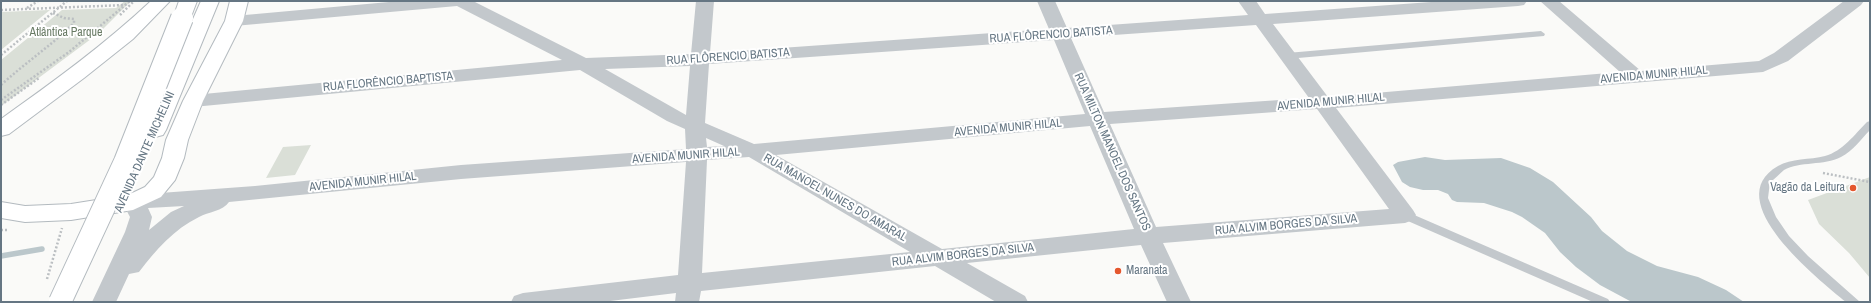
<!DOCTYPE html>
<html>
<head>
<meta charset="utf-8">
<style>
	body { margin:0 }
	#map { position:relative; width:1871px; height:303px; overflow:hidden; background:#fafaf8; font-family:"Archivo Narrow",sans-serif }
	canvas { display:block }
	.frame { position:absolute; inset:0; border:2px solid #657683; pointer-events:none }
</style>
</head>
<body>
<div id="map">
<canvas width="1871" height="303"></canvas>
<div class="frame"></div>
</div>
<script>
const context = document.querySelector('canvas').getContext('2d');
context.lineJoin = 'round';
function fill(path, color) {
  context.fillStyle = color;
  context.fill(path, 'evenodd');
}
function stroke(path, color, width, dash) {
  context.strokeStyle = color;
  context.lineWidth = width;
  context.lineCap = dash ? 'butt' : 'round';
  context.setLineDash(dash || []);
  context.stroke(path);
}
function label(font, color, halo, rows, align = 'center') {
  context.font = font + ' "Archivo Narrow",sans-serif';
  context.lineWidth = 4;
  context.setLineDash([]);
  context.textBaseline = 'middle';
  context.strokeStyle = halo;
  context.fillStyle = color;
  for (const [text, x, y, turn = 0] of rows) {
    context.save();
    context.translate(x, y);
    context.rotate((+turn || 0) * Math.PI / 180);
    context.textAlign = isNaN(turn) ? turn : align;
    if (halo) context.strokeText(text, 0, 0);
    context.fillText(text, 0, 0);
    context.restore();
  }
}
fill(new Path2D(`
	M125 1H131L99 33 1 106V60L62 10 116 8Z
	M50 10 45 14 1 50V12Z
	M311 145 295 175 266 178 283 147Z
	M1870 177V278L1849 253 1819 224 1808 200Z`), '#dadfd7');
fill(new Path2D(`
	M1425 157 1445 160 1501 158 1530 168 1553 182 1591 217 1602 231 1627 251 1657 266 1698 277 1726 290 1744 302H1632L1628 300 1600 285 1576 267 1560 252 1545 233 1522 217 1512 212 1484 203 1457 202 1452 200 1448 194 1438 190H1423L1410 187 1402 182 1393 165 1398 162Z`), '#bbc7cb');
stroke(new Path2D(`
	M1 256 42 249`), '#bbc7cb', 5.5);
const secondary = new Path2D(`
	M151 1H170L133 39 84 78 9 134 1 136V119C53 82 104 45 151 1Z
	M179 1H197L189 22 182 24 175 22 173 18Z
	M201 1H219L166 130 163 135 155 137 147 135 144 130Z
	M230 1H248L243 21 203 101 188 140 184 158 175 180 161 197 133 210 71 220 25 222 1 218V202L25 206 71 204 128 195 145 187 154 177 162 158 166 140 183 101 225 21Z`);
stroke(secondary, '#b3babf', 2);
stroke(new Path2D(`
	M27 8 38 1
	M1 10 125 5
	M120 15 134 1
	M1 55 67 1
	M1 85C25 63 51 46 74 23V19L64 18 53 13
	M1 100 69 52 130 1
	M1 105 39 78
	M1823 173 1870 182
	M1 230H9
	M47 279 62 228`), '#bbbfc2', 2.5, [2, 2]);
fill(new Path2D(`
	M1541 31 1545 34 1544 36 1287 59 1283 56 1287 53Z
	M1870 121V130C1861 139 1853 151 1841 157 1824 166 1800 161 1784 170 1779 174 1775 179 1770 182L1768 198 1776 217 1789 236 1808 256 1860 302H1846C1818 279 1718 200 1778 166 1791 158 1810 160 1825 156 1843 151 1854 135 1867 122Z
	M1405 211 1608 299 1610 302H1593L1401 218 1400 215Z`), '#c3c8cc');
fill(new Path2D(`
	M400 1H473L586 58 691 54 696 1H714L710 53 1049 29 1037 1H1055L1067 28 1248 15 1238 1H1256L1265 14 1445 1H1527L1524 5 1518 6 1273 24 1328 97 1620 72 1540 1H1559L1641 71 1759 61 1774 53 1844 1H1864L1861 5 1788 61 1763 72 1336 108 1413 210 1416 215 1413 220 1405 223 1163 243 1191 302H1167L1141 245 967 263 1025 296 1028 302H996L935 266 701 291 699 302H675L676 293 602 302H511L514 296 523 293 678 275 686 162 461 179 229 202C223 211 208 212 199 217 174 229 156 250 139 272L129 274 116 302H92L125 232 130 217 122 202 125 197 133 195 255 186 461 165 686 149 685 129 667 121 580 70 193 107 186 105 183 101 186 97 193 95 562 60 457 6 234 26 228 25 225 21 228 17 234 16ZM1256 25 1309 98 1104 112 1071 38ZM1054 40 1085 114 754 144 705 123 709 64ZM690 66 686 115 605 69ZM1317 109 1389 209 1156 227 1110 124ZM1090 126 1134 229 942 249 776 155ZM706 138 724 146 707 147ZM749 157 910 252 702 273 707 160ZM184 206 171 212 149 230 152 217 148 208Z`), '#c3c8cc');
fill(secondary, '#fff');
const secondaryBridge = new Path2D(`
	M60 302 125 162 182 18`);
stroke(secondaryBridge, '#b3babf', 24, []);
stroke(secondaryBridge, '#fff', 22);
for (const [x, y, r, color] of [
	[1853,188,4,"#e4572e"],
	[1118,271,4,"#e4572e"]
]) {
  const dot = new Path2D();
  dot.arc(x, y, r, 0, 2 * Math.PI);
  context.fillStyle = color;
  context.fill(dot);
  stroke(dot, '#fff', 1.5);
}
label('12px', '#687a64', '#fff', [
	["Atlântica Parque",66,33]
]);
label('12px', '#657683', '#fff', [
	["RUA FLÔRENCIO BATISTA",1051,35,-4],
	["RUA FLÔRENCIO BATISTA",728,57,-4],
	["AVENIDA MUNIR HILAL",1654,75,-5],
	["RUA FLORÊNCIO BAPTISTA",388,82,-5],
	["AVENIDA MUNIR HILAL",1331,102,-5],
	["AVENIDA MUNIR HILAL",1008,128,-5],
	["AVENIDA DANTE MICHELINI",145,152,-66],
	["RUA MILTON MANOEL DOS SANTOS",1112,152,66],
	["AVENIDA MUNIR HILAL",686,156,-4],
	["AVENIDA MUNIR HILAL",363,182,-6],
	["RUA MANOEL NUNES DO AMARAL",835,198,30],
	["RUA ALVIM BORGES DA SILVA",1286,225,-5],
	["RUA ALVIM BORGES DA SILVA",963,255,-6]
]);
label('12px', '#657683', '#fff', [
	["Vagão da Leitura",1845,188],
	["Maranata",1126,271,"left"]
], 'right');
</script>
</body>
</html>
